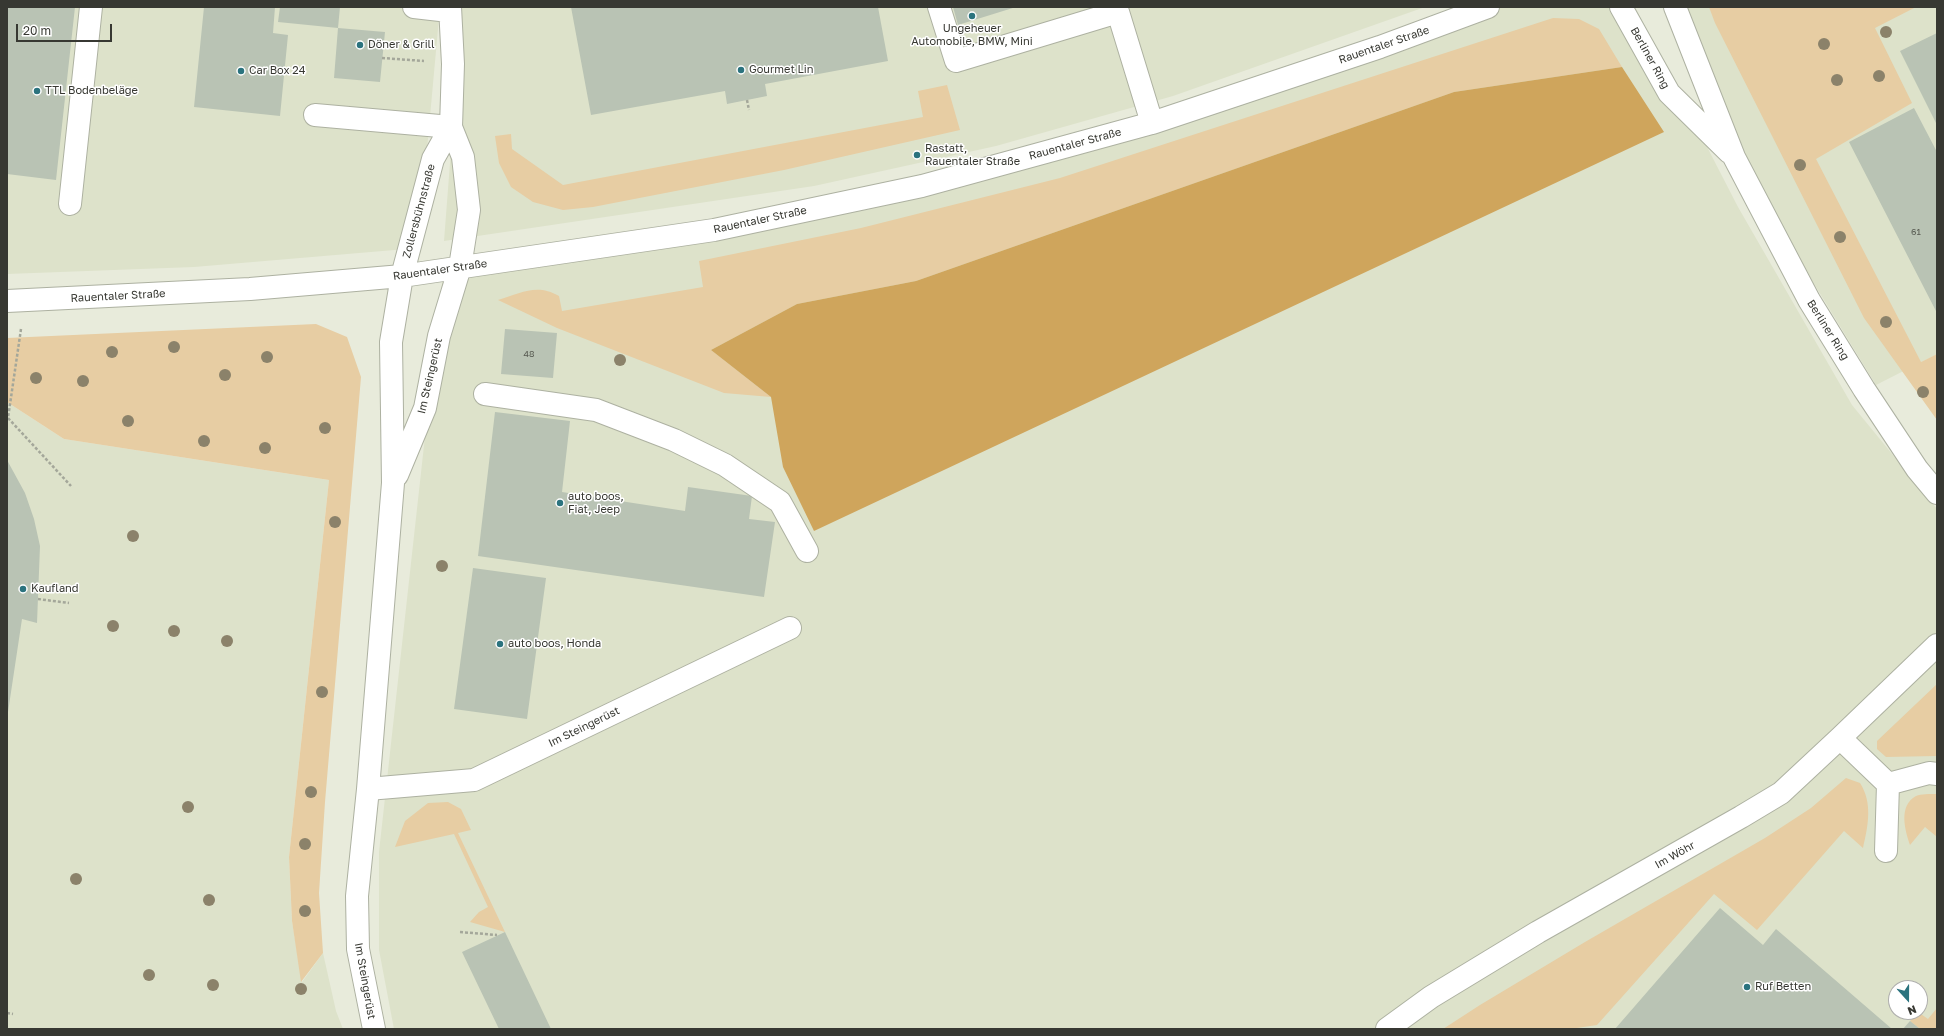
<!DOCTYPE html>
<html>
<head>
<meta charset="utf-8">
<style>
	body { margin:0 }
	#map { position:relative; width:1944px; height:1036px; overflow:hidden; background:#e8ebdb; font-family:"Golos Text",sans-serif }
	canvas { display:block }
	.frame { position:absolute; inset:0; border:8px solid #373832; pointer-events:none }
	.north { position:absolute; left:1888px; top:980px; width:40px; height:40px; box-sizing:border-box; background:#fff; border:1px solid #afafad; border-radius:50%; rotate:159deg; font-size:11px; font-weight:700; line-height:16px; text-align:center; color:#373832 }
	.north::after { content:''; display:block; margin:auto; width:14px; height:18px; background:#2b737e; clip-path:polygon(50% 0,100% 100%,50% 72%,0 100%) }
	.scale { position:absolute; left:16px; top:24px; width:96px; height:18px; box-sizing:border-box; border:2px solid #373832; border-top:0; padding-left:5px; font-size:12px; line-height:14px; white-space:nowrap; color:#373832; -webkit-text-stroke:3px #fff; paint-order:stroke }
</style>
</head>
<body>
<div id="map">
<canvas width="1944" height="1036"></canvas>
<div class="frame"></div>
<div class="north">N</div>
<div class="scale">20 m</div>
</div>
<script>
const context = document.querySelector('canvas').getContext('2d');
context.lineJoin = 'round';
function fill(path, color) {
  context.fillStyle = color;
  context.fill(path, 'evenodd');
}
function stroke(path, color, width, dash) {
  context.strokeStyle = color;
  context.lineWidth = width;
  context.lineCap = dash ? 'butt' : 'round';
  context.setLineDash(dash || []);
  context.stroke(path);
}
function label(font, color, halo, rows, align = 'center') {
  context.font = font + ' "Golos Text",sans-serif';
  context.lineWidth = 3;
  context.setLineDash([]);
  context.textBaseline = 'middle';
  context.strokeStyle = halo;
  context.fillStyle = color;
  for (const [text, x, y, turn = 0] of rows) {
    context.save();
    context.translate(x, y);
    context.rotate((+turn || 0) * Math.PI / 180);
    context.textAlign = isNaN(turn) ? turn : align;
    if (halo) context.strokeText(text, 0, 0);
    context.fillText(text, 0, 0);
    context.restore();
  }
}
fill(new Path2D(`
	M7 7H440L418 248 194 267 7 274Z
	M462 7H1425L1173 96 996 146 814 186 444 241Z
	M1495 7H1635L1738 207 1852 405 1937 509V1029H394L379 950V852L443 274 999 173ZM1896 988H1920V1012H1896Z
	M1665 7H1937V354L1876 385 1764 202Z
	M7 402 64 439 329 480 289 857 292 921 302 982 323 953 336 1011 343 1029H7Z`), '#dde2ca');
fill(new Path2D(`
	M1709 7H1916L1875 28 1912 103 1816 159 1921 362 1937 354V420L1864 318 1715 23Z
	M1553 18 1579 19 1599 29 1622 67 1454 92 916 281 797 304 711 350 771 397 724 393 557 328 498 300C521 293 537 283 559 296L562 311 703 287 699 261 861 228 1060 178Z
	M947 85 960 130 784 170 593 207 563 210 533 202 511 187 499 163 495 136 511 134 512 149 563 185 923 117 918 91Z
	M316 324 347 337 361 377 325 802 319 893 323 953 301 982 292 921 289 857 329 480 64 439 7 402V338Z
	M1937 684V756L1886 757 1877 749V741Z
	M1846 778 1860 783C1873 803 1868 826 1863 848L1844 831 1757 930 1714 894 1597 1025 1570 1029H1443L1480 1005 1585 942 1765 838 1811 808Z
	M1935 794H1937V837L1925 827 1910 845C1905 830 1898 806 1916 796 1921 794 1930 794 1935 794Z
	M448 802 461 809 471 830 458 833 505 932 470 922 479 912 488 907 454 834 395 847 405 821 428 803Z
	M1937 1008V1029H1920L1910 1021 1918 1012 1928 1019Z`), '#e7cda3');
fill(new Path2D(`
	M1622 67 1664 132 814 531 783 467 771 397 711 350 797 304 916 281 1454 92Z`), '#cfa55c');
fill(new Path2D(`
	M7 7H75L56 180 7 174Z
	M204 7H275L273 33 288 35 280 116 194 107Z
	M280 7H340L338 28 278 22Z
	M571 7H878L888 61 765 84 767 96 727 104 725 91 591 115Z
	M953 7H1016L958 25Z
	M338 28 385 32 380 82 334 78Z
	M1937 33V125L1900 51Z
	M1914 108 1937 152V313L1849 142Z
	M505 329 557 333 553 378 501 374Z
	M495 412 570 421 562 492 685 511 688 487 752 496 749 519 775 522 764 597 478 556Z
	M7 460 25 493 34 519 40 546 37 623 22 619 8 712Z
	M473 568 546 578 527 719 454 709Z
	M1720 908 1763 945 1776 929 1892 1029H1615Z
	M505 932 551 1029H499L462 952Z
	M1910 1021 1920 1029H1903Z`), '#b9c3b4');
const minor = new Path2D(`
	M414 7 449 11
	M939 7 956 61 1118 12 1152 123
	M1621 7 1669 93 1729 152
	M1675 7 1734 157 1809 300 1864 389 1917 469 1937 493
	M315 115 451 127
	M70 204 91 7
	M7 301 250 289 402 276 714 230 922 186 1152 123 1380 47 1488 7
	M485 394 596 410 674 440 725 465 780 502 807 551
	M397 475 425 408 439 336 460 267 469 210 463 157 451 127 453 64 450 7
	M1840 738 1888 784 1886 851
	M1888 784 1929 773 1937 774
	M368 789 474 780 790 628
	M374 1029 358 949 357 896 368 789 393 483 391 342 402 276 433 159 451 127
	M1387 1029 1431 997 1538 932 1741 817 1781 793 1840 738 1937 645`);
stroke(minor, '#adb1a1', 24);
stroke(new Path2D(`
	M382 58 424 61
	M747 100 749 110
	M21 329 8 418 71 486
	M38 599 69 603
	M460 932 497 935
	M7 1013 13 1014`), '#a4a79a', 2.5, [3, 2]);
stroke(minor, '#fff', 22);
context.fillStyle = '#8b826a';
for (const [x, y] of [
	[1886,32],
	[1824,44],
	[1879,76],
	[1837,80],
	[1800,165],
	[1840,237],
	[1886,322],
	[174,347],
	[112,352],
	[267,357],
	[620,360],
	[225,375],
	[36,378],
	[83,381],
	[1923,392],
	[128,421],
	[325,428],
	[204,441],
	[265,448],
	[335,522],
	[133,536],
	[442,566],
	[113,626],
	[174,631],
	[227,641],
	[322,692],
	[311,792],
	[188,807],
	[305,844],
	[76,879],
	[209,900],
	[305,911],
	[149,975],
	[213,985],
	[301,989]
]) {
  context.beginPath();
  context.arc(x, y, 6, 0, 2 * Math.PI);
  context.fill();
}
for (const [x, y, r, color] of [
	[972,16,4,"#2b737e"],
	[360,45,4,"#2b737e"],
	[741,70,4,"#2b737e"],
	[241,71,4,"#2b737e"],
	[37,91,4,"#2b737e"],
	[917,155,4,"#2b737e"],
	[560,503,4,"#2b737e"],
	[23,589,4,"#2b737e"],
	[500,644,4,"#2b737e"],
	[1747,987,4,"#2b737e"]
]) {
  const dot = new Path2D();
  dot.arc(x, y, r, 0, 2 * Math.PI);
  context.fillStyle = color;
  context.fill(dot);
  stroke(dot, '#fff', 1.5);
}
label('9px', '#585b52', null, [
	["61",1916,232],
	["48",529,354]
]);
label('11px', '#373832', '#fff', [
	["Ungeheuer",972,29,"center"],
	["Automobile, BMW, Mini",972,42,"center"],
	["Döner & Grill",368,45],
	["Gourmet Lin",749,70],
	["Car Box 24",249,71],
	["TTL Bodenbeläge",45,91],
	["Rastatt,",925,149],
	["Rauentaler Straße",925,162],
	["auto boos,",568,497],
	["Fiat, Jeep",568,510],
	["Kaufland",31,589],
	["auto boos, Honda",508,644],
	["Ruf Betten",1755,987]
], 'left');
label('11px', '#373832', '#fff', [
	["Rauentaler Straße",1384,45,-19],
	["Berliner Ring",1650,58,61],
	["Rauentaler Straße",1075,144,-15],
	["Zollersbühnstraße",419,211,-75],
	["Rauentaler Straße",760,220,-12],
	["Rauentaler Straße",440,270,-8],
	["Rauentaler Straße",118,296,-3],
	["Berliner Ring",1828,330,58],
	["Im Steingerüst",430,376,-77],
	["Im Steingerüst",584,727,-26],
	["Im Wöhr",1675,855,-29],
	["Im Steingerüst",365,981,80]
]);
</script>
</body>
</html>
